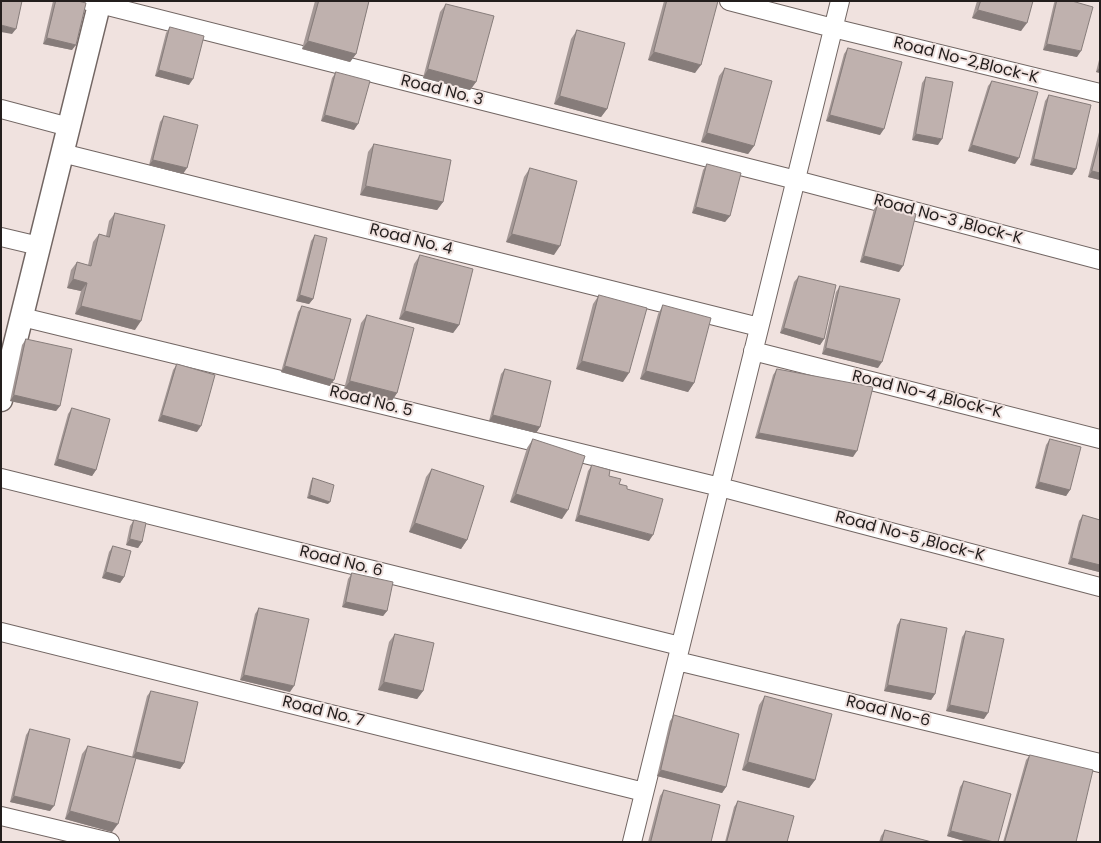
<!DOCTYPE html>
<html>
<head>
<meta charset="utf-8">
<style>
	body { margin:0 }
	#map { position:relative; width:1101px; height:843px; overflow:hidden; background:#f0e2df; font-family:Poppins,sans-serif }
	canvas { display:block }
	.frame { position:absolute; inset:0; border:2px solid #231e1d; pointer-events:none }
</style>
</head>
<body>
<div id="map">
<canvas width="1101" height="843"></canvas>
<div class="frame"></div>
</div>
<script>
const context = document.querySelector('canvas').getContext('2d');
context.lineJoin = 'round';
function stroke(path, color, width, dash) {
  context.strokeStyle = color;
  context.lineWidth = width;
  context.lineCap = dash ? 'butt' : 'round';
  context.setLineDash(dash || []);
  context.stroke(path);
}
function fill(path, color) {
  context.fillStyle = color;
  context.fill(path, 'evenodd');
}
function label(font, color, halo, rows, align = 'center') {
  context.font = font + ' Poppins,sans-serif';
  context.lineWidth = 4;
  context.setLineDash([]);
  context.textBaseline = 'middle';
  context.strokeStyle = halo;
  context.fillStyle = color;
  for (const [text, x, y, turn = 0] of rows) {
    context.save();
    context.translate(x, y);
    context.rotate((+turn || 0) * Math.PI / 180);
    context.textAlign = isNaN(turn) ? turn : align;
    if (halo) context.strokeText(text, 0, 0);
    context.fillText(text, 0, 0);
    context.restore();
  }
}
const minor = new Path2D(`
	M88 1 796 180 1100 260
	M729 1 833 28 1100 93
	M1 109 69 127
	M62 153 759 327
	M1 237 39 246
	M22 317 720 487 1100 587
	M753 351 1100 439
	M1 478 680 646
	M1 632 644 792
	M677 661 1100 763
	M1 816 110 842
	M632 842 840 1`);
const tertiary = new Path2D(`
	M1 400 100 1`);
stroke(minor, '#726663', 20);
stroke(tertiary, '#726663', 25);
stroke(minor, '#fff', 18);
stroke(tertiary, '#fff', 22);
fill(new Path2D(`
	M53 1H78L72 50 43 44Z
	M315 1H369L356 54 350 62 302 49Z
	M664 1H718L695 73 648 60Z
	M977 1H1033L1021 31 972 18Z
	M1055 1H1072L1077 57 1043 50 1054 3Z
	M446 4 476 82 470 90 423 78 440 12Z
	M170 27 189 85 155 76 166 33Z
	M577 30 607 109 601 117 554 104 571 39Z
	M848 48 880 135 826 121 844 54Z
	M1100 56V73L1096 72Z
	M725 68 754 146 748 154 701 142 719 76Z
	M336 72 354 130 321 121 332 78Z
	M926 77 938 145 912 140 922 83Z
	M992 81 1015 164 968 151 988 86Z
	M1049 95 1076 169 1072 175 1030 165 1045 101Z
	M164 116 183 174 149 165 160 122Z
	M1100 128V180L1088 177Z
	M374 144 443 202 437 210 360 195 368 152Z
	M707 164 730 216 725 222 692 213 703 170Z
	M530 168 554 255 506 242 524 177Z
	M878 204 899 272 860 262 874 209Z
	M115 213 135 330 75 314 81 291 67 288 71 270 77 262 88 265 93 242 99 234 106 236 109 221Z
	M315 235 313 299 309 304 296 301 311 241Z
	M420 255 459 325 453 333 399 319 414 264Z
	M799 276 824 339 820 345 780 333 794 282Z
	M840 286 878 368 822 354 836 292Z
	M599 295 623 382 576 369 593 304Z
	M663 305 694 383 688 392 640 379 658 314Z
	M302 306 330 386 281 372 298 312Z
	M367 315 397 393 391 402 344 389 361 323Z
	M26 339 60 406 56 411 10 401 22 345Z
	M177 364 197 432 158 421 173 370Z
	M505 369 540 427 536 433 489 421 501 374Z
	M777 369 853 457 755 438 773 375Z
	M72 408 96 470 92 476 54 465 68 414Z
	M533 439 562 519 510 502 527 448Z
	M1050 439 1070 490 1066 496 1035 488 1046 445Z
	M592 465 609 476 627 489 649 541 575 521 588 471Z
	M432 469 467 540 461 549 409 532 426 477Z
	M313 478 328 504 307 498 311 481Z
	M1083 515 1100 520 1099 572 1068 564 1079 521Z
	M134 520 142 542 138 548 126 545 130 526Z
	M113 546 124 577 120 583 102 578 109 552Z
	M352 573 387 611 383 616 342 607 348 579Z
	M259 608 290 692 240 680 255 614Z
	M901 619 935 694 931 700 884 691 897 625Z
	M966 631 984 719 946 711 962 637Z
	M395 634 423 691 417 699 378 690 389 642Z
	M151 691 184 763 180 769 135 758 112 832 65 819 82 754 88 746 132 757 147 696Z
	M765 696 815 780 809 788 742 770 759 705Z
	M674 715 726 787 722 793 657 776 670 721Z
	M30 729 50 811 10 802 26 735Z
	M1030 755 1076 842H1003L1026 760Z
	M964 781 998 842H968L947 836 960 787Z
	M664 790 711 842H648L660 796Z
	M738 801 787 842H725L734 807Z
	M885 830 932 842H879L881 836Z`), '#a49896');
fill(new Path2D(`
	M978 10 1027 23 1021 31 972 18Z
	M1 25 16 29 12 34 1 32Z
	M47 38 76 45 72 50 43 44Z
	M308 41 356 54 350 62 302 49Z
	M1047 44 1081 51 1077 57 1043 50Z
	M654 52 701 65 695 73 648 60Z
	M1100 67V73L1096 72Z
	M428 69 476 82 470 90 423 78Z
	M159 70 193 79 189 85 155 76Z
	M560 96 607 109 601 117 554 104Z
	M325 115 358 124 354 130 321 121Z
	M830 115 884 129 880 135 826 121Z
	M707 133 754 146 748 154 701 142Z
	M916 134 942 139 938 145 912 140Z
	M972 145 1019 158 1015 164 968 151Z
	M1034 159 1076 169 1072 175 1030 165Z
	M153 160 187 168 183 174 149 165Z
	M1092 171 1100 173V180L1088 177Z
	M366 186 443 202 437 210 360 195Z
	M696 207 730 216 725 222 692 213Z
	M512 234 560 246 554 255 506 242Z
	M864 256 903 266 899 272 860 262Z
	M73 279 87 283 81 291 67 288Z
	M300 295 313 299 309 304 296 301Z
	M81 306 141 321 135 330 75 314Z
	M405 311 459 325 453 333 399 319Z
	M784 328 824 339 820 345 780 333Z
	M826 348 882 362 878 368 822 354Z
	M582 361 629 373 623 382 576 369Z
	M285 366 334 380 330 386 281 372Z
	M646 371 694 383 688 392 640 379Z
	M350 381 397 393 391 402 344 389Z
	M14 395 60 406 56 411 10 401Z
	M162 415 201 426 197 432 158 421Z
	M493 415 540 427 536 433 489 421Z
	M759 433 857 451 853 457 755 438Z
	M58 459 96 470 92 476 54 465Z
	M1039 482 1070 490 1066 496 1035 488Z
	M516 494 568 510 562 519 510 502Z
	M310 495 330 502 328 504 307 498Z
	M579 515 653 535 649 541 575 521Z
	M415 523 467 540 461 549 409 532Z
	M130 539 142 542 138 548 126 545Z
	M1072 558 1100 565V571L1099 572 1068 564Z
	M106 572 124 577 120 583 102 578Z
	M346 602 387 611 383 616 342 607Z
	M244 675 294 686 290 692 240 680Z
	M384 682 423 691 417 699 378 690Z
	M888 685 935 694 931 700 884 691Z
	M950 705 988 713 984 719 946 711Z
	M136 752 184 763 180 769 132 758Z
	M748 762 815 780 809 788 742 770Z
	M661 770 726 787 722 793 657 776Z
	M14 796 54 806 50 811 10 802Z
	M70 811 118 824 112 832 65 819Z
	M951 831 994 842H968L947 836Z`), '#867c7a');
const building = new Path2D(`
	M1 1H22L16 29 1 25Z
	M56 1H78L86 3 76 45 47 38Z
	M319 1H369L356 54 308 41Z
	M667 1H718L701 65 654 52Z
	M981 1H1033L1027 23 978 10Z
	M1057 1H1072L1093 7 1081 51 1047 44Z
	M446 4 494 16 476 82 428 69Z
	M170 27 204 36 193 79 159 70Z
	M577 30 625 43 607 109 560 96Z
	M848 48 902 62 884 129 830 115Z
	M725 68 772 81 754 146 707 133Z
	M336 72 370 81 358 124 325 115Z
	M926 77 953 82 942 139 916 134Z
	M992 81 1038 92 1019 158 972 145Z
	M1049 95 1091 105 1076 169 1034 159Z
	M164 116 198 125 187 168 153 160Z
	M1100 140V173L1092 171Z
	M374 144 451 160 443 202 366 186Z
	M707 164 741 173 730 216 696 207Z
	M530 168 577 181 560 246 512 234Z
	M878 204 916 214 903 266 864 256Z
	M115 213 165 225 141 321 81 306 87 283 73 279 77 262 91 266 99 234 109 237Z
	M315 235 327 238 313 299 300 295Z
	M420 255 473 269 459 325 405 311Z
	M799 276 836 285 824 339 784 328Z
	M840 286 900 299 882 362 826 348Z
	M599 295 647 308 629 373 582 361Z
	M663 305 711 318 694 383 646 371Z
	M302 306 351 319 334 380 285 366Z
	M367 315 414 328 397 393 350 381Z
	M26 339 72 349 60 406 14 395Z
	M177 364 215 375 201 426 162 415Z
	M505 369 551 381 540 427 493 415Z
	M777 369 873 387 857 451 759 433Z
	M72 408 110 419 96 470 58 459Z
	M533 439 585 456 568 510 516 494Z
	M1050 439 1081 447 1070 490 1039 482Z
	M592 465 610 470 609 476 621 479 619 484 627 486V489L663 499 653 535 579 515Z
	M432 469 484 486 467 540 415 523Z
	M313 478 334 485 330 502 310 495Z
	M1083 515 1100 520V565L1072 558Z
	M134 520 146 523 142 542 130 539Z
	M113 546 131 551 124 577 106 572Z
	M352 573 393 582 387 611 346 602Z
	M259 608 309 619 294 686 244 675Z
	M901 619 947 628 935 694 888 685Z
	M966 631 1004 639 988 713 950 705Z
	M395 634 434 643 423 691 384 682Z
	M151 691 198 702 184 763 136 752Z
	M765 696 832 714 815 780 748 762Z
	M674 715 739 734 726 787 661 770Z
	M30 729 70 739 54 806 14 796Z
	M88 746 136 758 118 824 70 811Z
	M1030 755 1093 770 1076 842H1005Z
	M964 781 1011 794 998 842H994L951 831Z
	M664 790 720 805 711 842H651Z
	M738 801 794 816 787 842H727Z
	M885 830 932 842H882Z`);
fill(building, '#bfb1ae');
stroke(building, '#867c7a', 1);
label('16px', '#231e1d', '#f0e2df', [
	["Road No-2,Block-K",966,61,14],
	["Road No. 3",442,91,14],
	["Road No-3 ,Block-K",948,220,15],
	["Road No. 4",411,240,14],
	["Road No-4 ,Block-K",927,395,14],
	["Road No. 5",371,402,14],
	["Road No-5 ,Block-K",910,537,15],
	["Road No. 6",341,562,14],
	["Road No. 7",323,712,14],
	["Road No-6",888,712,14]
]);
</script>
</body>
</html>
